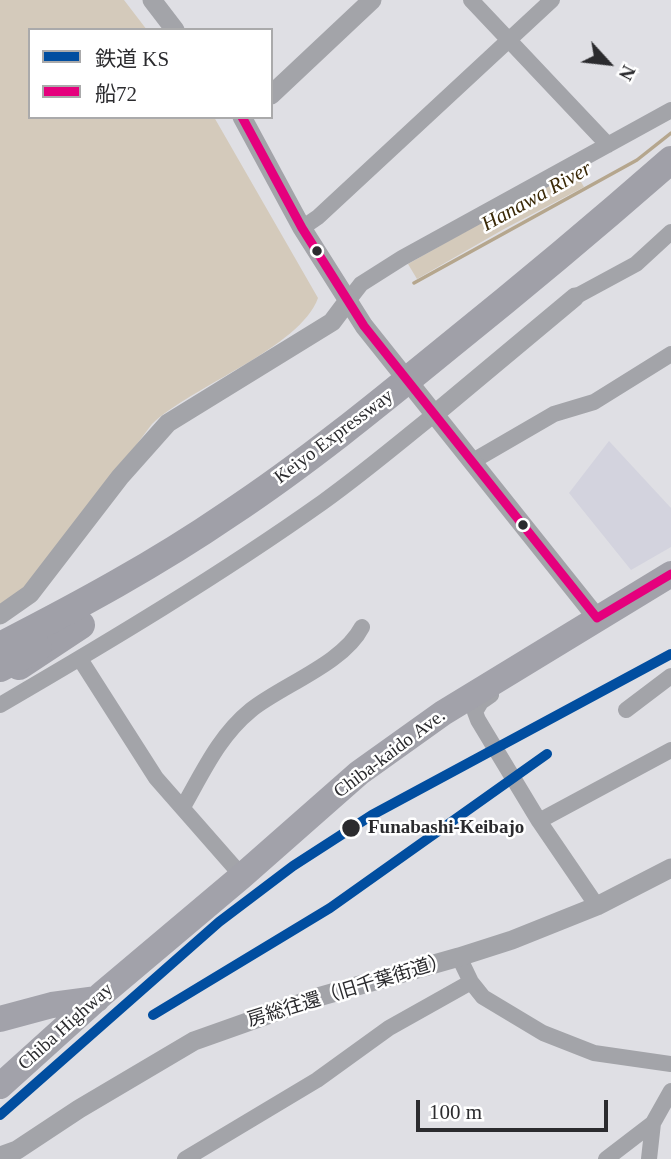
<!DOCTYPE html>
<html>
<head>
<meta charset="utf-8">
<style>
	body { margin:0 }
	#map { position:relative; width:671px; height:1159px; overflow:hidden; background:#dfdfe4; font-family:"Times New Roman","Noto Sans JP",serif }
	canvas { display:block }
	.legend { position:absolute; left:28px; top:28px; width:245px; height:91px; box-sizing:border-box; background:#fff; border:2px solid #aaaaab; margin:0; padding:9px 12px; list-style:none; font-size:21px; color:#2b2b2e }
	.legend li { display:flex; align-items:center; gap:14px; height:35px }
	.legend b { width:35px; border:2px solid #aaaaab }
	.north { position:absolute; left:573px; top:28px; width:70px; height:70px; -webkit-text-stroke:5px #fff; paint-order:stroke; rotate:117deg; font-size:19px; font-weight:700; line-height:28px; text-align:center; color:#2b2b2e }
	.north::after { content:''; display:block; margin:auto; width:24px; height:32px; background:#2b2b2e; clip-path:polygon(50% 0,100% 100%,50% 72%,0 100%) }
	.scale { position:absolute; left:416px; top:1100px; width:192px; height:32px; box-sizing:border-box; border:4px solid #2b2b2e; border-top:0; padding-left:9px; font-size:21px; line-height:24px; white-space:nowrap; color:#2b2b2e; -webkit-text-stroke:5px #fff; paint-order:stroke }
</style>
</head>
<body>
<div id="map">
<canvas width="671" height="1159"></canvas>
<ul class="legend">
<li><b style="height:9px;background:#014ea0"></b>鉄道 KS</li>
<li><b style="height:9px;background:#e5007d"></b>船72</li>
</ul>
<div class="north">N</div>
<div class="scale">100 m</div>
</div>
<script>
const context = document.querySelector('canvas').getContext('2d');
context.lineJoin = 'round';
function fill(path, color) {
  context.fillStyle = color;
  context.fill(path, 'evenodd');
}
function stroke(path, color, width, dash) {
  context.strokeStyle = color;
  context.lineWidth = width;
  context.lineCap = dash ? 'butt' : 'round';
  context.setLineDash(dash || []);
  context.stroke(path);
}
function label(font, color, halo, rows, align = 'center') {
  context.font = font + ' "Times New Roman","Noto Sans JP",serif';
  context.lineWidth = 5;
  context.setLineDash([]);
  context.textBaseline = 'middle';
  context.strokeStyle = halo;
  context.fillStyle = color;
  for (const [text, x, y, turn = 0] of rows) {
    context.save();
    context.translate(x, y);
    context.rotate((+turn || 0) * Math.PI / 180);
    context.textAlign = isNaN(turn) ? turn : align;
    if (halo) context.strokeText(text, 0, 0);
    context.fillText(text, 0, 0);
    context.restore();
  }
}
fill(new Path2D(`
	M609 441 671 508V547L631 570 569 493Z`), '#d3d3de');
fill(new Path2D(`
	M0 0H124L147 30H30V117H214L318 298C300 348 192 386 152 424L38 576 0 610Z
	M574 170 584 187 504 229 417 279 408 264Z`), '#d4cabb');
stroke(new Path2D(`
	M414 283 637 160 671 133`), '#b5a68d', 3.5);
stroke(new Path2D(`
	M471 0 608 145
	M302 228 318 217 552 0
	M575 297 636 264 671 232
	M347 302 361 284 402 258 671 110
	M473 461 554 414 594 402 671 354
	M80 659 156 778 242 876
	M491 695 481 702 475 712 478 720 539 821 597 906
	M0 705C110 641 220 575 323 502 362 474 399 443 436 413
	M626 710 671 676
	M183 807C203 772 219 736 251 710 282 685 343 664 362 627
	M539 821 671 750
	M459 957 471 982 483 997 543 1033 594 1053 671 1064
	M185 1159 317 1080 389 1028 471 982
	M606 1159 653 1123
	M649 1159 653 1123 671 1091`), '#a3a4a9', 16);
stroke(new Path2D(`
	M152 0 175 30
	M271 95 372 0
	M242 117 302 228 364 326 597 618
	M436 413 575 297
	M0 615 30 594 120 477 168 423 332 322 347 302
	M0 1156 17 1150 79 1109 194 1041 318 997 459 957 512 940 597 906 671 868`), '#a3a4a9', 19);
stroke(new Path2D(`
	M0 1019 52 1005 97 999
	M0 1086 102 994 242 876 359 773 443 713 671 574`), '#a2a2aa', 26);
stroke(new Path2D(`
	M19 666 81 625`), '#a0a0a8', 28);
stroke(new Path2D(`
	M0 646C78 606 156 564 229 514 306 463 377 405 448 347 524 286 598 224 671 160
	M0 668 38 648`), '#a0a0a8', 28);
stroke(new Path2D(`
	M242 117 302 228 364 326 597 618
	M597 618 671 574`), '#e5007d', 9);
stroke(new Path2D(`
	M153 1015 330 908 547 754
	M0 1115 219 922 293 866 372 815 671 654`), '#014ea0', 10);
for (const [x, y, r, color] of [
	[317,251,6,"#2b2b2e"],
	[523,525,6,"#2b2b2e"],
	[351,828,10,"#2b2b2e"]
]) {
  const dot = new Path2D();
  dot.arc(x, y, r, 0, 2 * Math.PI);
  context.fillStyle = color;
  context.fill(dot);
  stroke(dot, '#fff', 2.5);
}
label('19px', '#2b2b2e', '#fff', [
	["Keiyo Expressway",334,437,-37],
	["Chiba-kaido Ave.",390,754,-37],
	["房総往還（旧千葉街道）",348,991,-17],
	["Chiba Highway",66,1027,-42]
]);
label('bold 19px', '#2b2b2e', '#fff', [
	["Funabashi-Keibajo",368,828]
], 'left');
label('italic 21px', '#3a2907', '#fff', [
	["Hanawa River",537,197,-29]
]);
</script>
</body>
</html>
